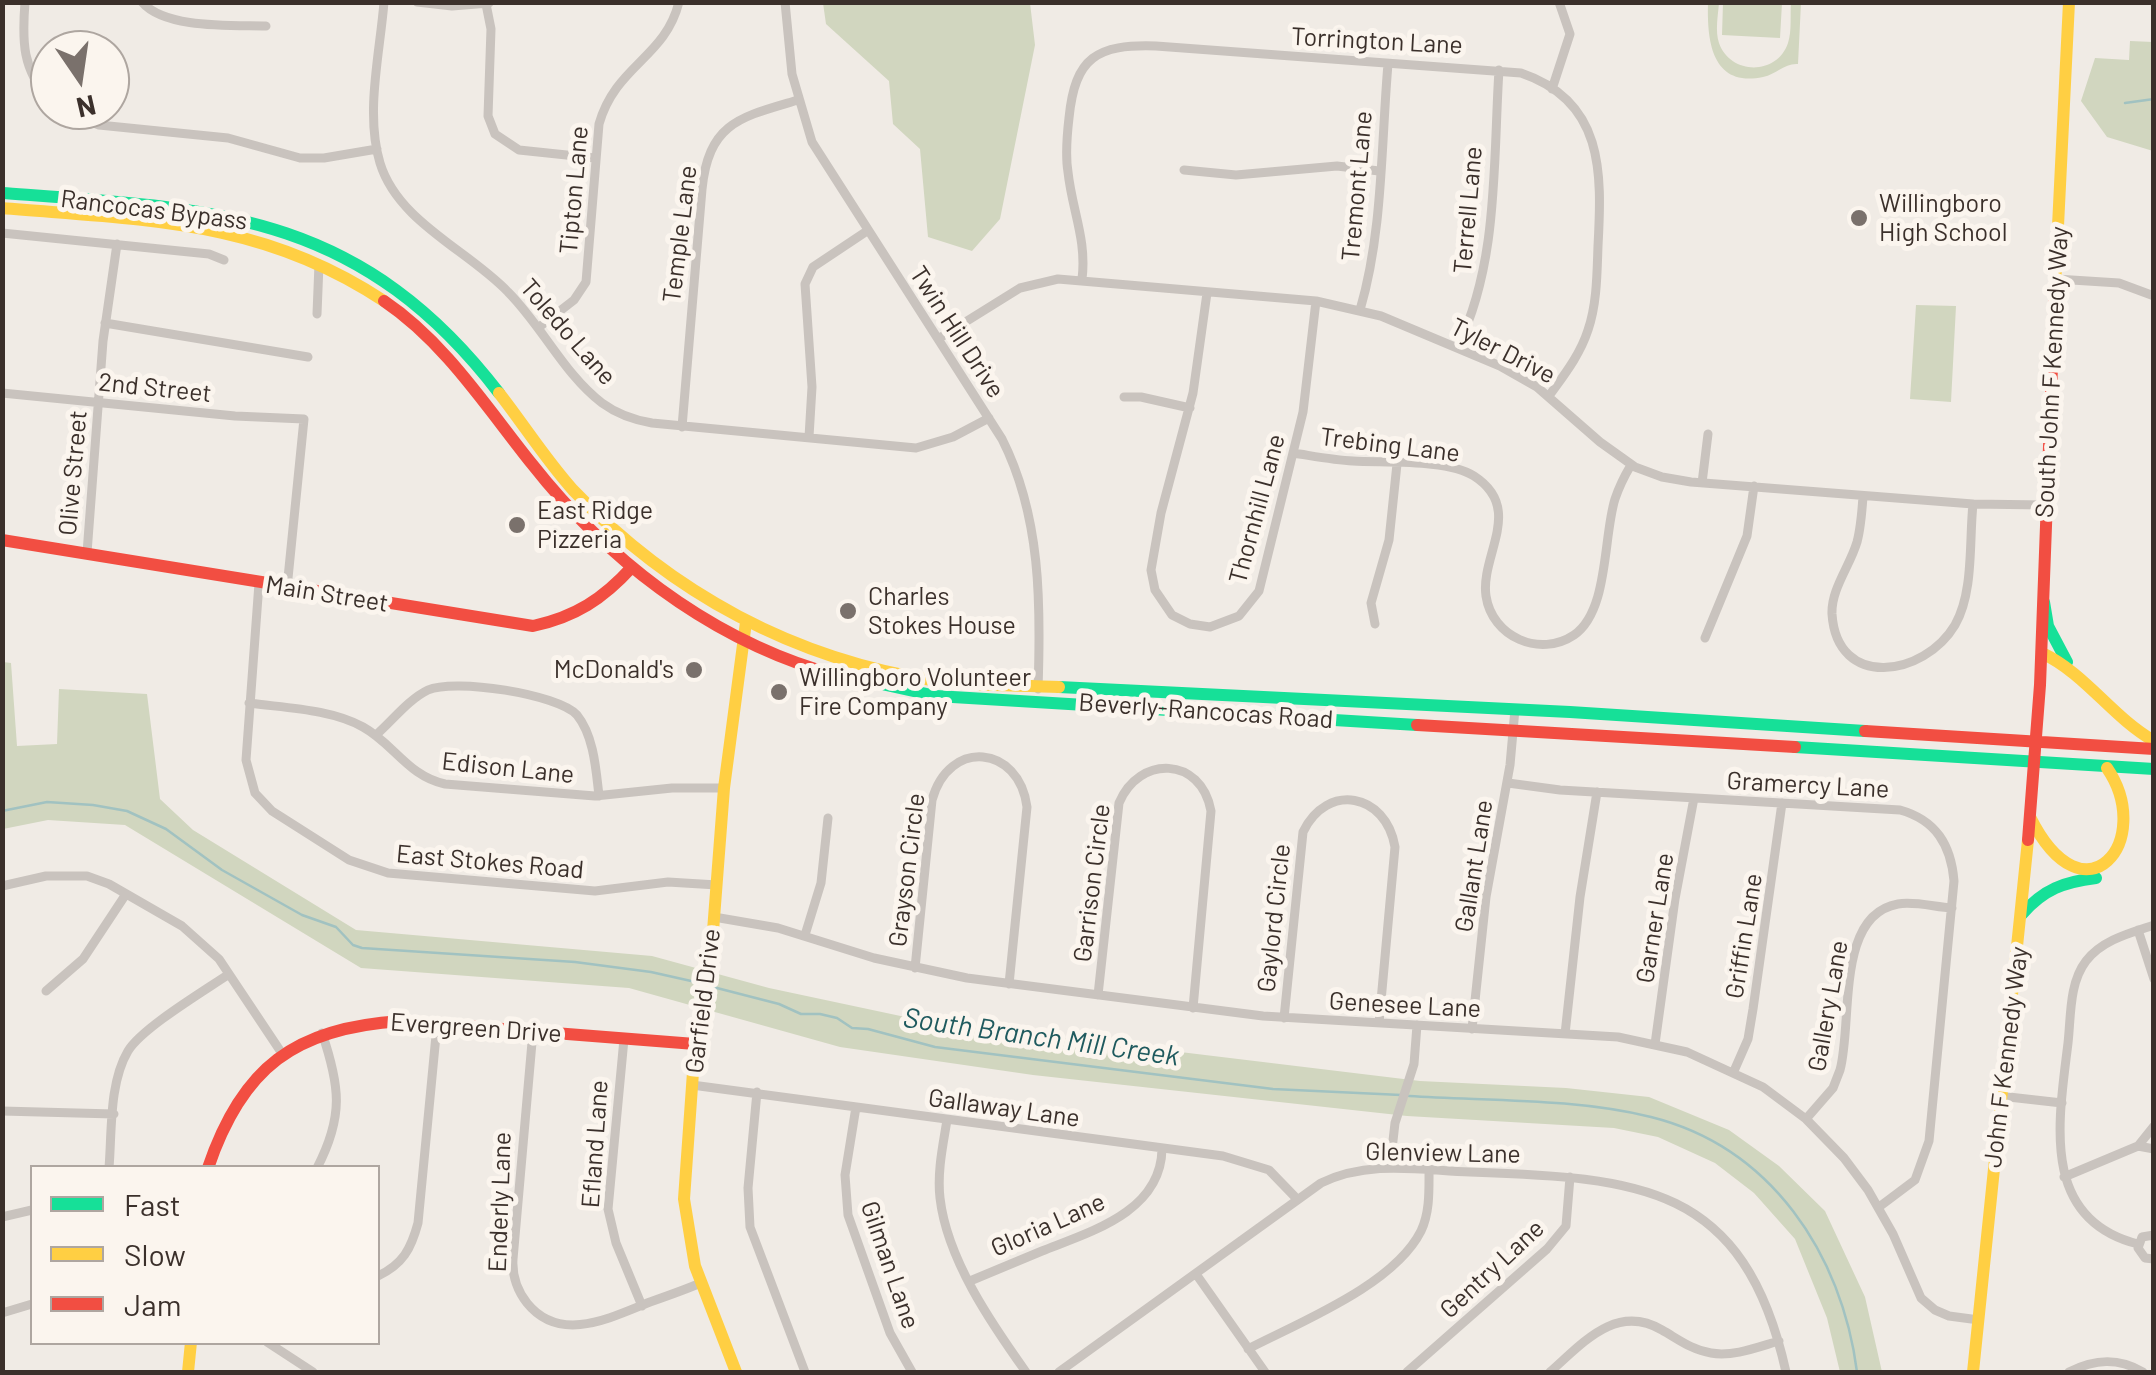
<!DOCTYPE html>
<html>
<head>
<meta charset="utf-8">
<style>
	body { margin:0 }
	#map { position:relative; width:2156px; height:1375px; overflow:hidden; background:#f0ebe5; font-family:Barlow,sans-serif }
	canvas { display:block }
	.frame { position:absolute; inset:0; border:5px solid #3b302b; pointer-events:none }
	.legend { position:absolute; left:30px; top:1165px; width:350px; height:180px; box-sizing:border-box; background:#fbf5ee; border:2px solid #aea6a0; margin:0; padding:12px 18px; list-style:none; font-size:30px; color:#3b302b }
	.legend li { display:flex; align-items:center; gap:20px; height:50px }
	.legend b { width:50px; border:2px solid #aea6a0 }
	.north { position:absolute; left:30px; top:30px; width:100px; height:100px; box-sizing:border-box; background:#fbf5ee; border:2px solid #aea6a0; border-radius:50%; rotate:167deg; font-size:28px; font-weight:700; line-height:40px; text-align:center; color:#3b302b }
	.north::after { content:''; display:block; margin:auto; width:35px; height:45px; background:#7a716c; clip-path:polygon(50% 0,100% 100%,50% 72%,0 100%) }
</style>
</head>
<body>
<div id="map">
<canvas width="2156" height="1375"></canvas>
<div class="frame"></div>
<ul class="legend">
<li><b style="height:12px;background:#16e098"></b>Fast</li>
<li><b style="height:12px;background:#ffcf43"></b>Slow</li>
<li><b style="height:12px;background:#f24e42"></b>Jam</li>
</ul>
<div class="north">N</div>
</div>
<script>
const context = document.querySelector('canvas').getContext('2d');
context.lineJoin = 'round';
function fill(path, color) {
  context.fillStyle = color;
  context.fill(path, 'evenodd');
}
function stroke(path, color, width, dash) {
  context.strokeStyle = color;
  context.lineWidth = width;
  context.lineCap = dash ? 'butt' : 'round';
  context.setLineDash(dash || []);
  context.stroke(path);
}
function label(font, color, halo, rows, align = 'center') {
  context.font = font + ' Barlow,sans-serif';
  context.lineWidth = 10;
  context.setLineDash([]);
  context.textBaseline = 'middle';
  context.strokeStyle = halo;
  context.fillStyle = color;
  for (const [text, x, y, turn = 0] of rows) {
    context.save();
    context.translate(x, y);
    context.rotate((+turn || 0) * Math.PI / 180);
    context.textAlign = isNaN(turn) ? turn : align;
    if (halo) context.strokeText(text, 0, 0);
    context.fillText(text, 0, 0);
    context.restore();
  }
}
fill(new Path2D(`
	M823 3H1030L1035 45 1000 219 972 251 928 237 920 149 893 124 889 81 826 24Z
	M1708 3H1719C1718 15 1715 31 1719 43 1730 75 1777 76 1788 43 1792 31 1790 15 1791 3H1801L1798 64C1784 63 1777 74 1763 77 1711 88 1707 39 1708 3Z
	M1723 3H1782L1780 38 1722 35Z
	M2130 41 2153 42V151L2107 137 2081 101 2095 58 2129 60Z
	M1916 305 1956 306 1951 402 1910 399Z
	M3 662 11 663 17 746 57 744 59 689 147 694 160 799 193 830 356 930 652 956 769 988 924 1021 1420 1081 1566 1088 1649 1097 1729 1130 1779 1166 1825 1211 1865 1297 1882 1372H1840L1827 1318 1795 1239 1754 1193 1715 1163 1658 1137 1614 1128 1407 1116 1033 1075 840 1047 629 988 361 968 125 825 48 820 3 829Z`), '#d1d6bf');
stroke(new Path2D(`
	M2125 103 2154 99
	M2 811 47 802 93 805 127 811 166 829 222 870 302 915 336 927 353 945 362 948 575 962 651 972 700 983
	M713 987 779 1004 801 1014H820L837 1018 852 1028 868 1029 935 1047 1273 1089 1401 1095
	M1409 1096C1487 1101 1575 1098 1651 1117 1771 1147 1842 1254 1857 1372`), '#a1c2c1', 2.5);
stroke(new Path2D(`
	M25 2C22 41 22 70 50 100
	M142 2C165 29 232 25 266 26
	M384 2C380 53 365 113 380 163 398 222 468 250 508 292 542 326 564 374 602 403 617 414 634 420 652 423L916 448 953 437 989 418
	M417 2 452 6 489 3
	M785 2 792 74 812 142 1002 439C1041 516 1041 604 1038 689
	M486 4 491 29 488 116 495 134 519 150 595 158
	M1552 89 1570 34 1559 2
	M62 110 99 125 228 138 300 158H324L377 149
	M1184 170 1236 175 1337 166 1379 171
	M2 233 209 254 224 260
	M1082 279C1087 240 1072 210 1068 172 1065 154 1067 135 1069 118 1075 57 1097 44 1156 46L1521 73C1604 101 1602 172 1598 246 1597 273 1597 304 1588 330 1580 355 1564 375 1549 396
	M2056 279 2119 283 2154 296
	M1207 293 1193 393 1161 513 1151 570 1155 590 1172 615 1190 624 1210 627 1239 616 1259 591 1303 412 1316 301
	M1360 310C1383 232 1381 145 1388 64
	M317 314 319 264
	M105 323 308 357
	M538 328 574 300 586 282 599 124C616 65 665 58 679 2
	M938 339 1020 288 1058 279 1316 301 1381 316 1500 366 1537 387 1600 442 1635 467 1662 477 1691 482 1973 504 2045 505
	M1457 348C1499 263 1493 162 1499 70
	M2 393 235 416 304 419 287 588
	M1124 397H1141L1190 408
	M682 427 702 189C709 122 741 117 798 100
	M809 437 812 387 805 284 813 267 867 231
	M1293 453C1313 456 1333 460 1353 461 1385 463 1448 459 1474 476 1525 509 1480 555 1486 596 1492 637 1540 658 1574 635 1609 611 1603 537 1615 499 1619 487 1625 475 1631 465
	M1702 483 1708 434
	M1863 496C1862 511 1861 527 1857 542 1850 566 1831 589 1832 614 1837 690 1924 677 1955 625 1974 592 1969 541 1973 504
	M87 553 103 341 117 244
	M259 583 246 760 255 793 272 811 349 860 388 873 595 891 668 882 717 885
	M1375 624 1371 603 1389 540 1397 464
	M1705 638 1747 536 1754 486
	M249 703C285 708 331 709 363 727 394 744 408 776 445 784L595 796 672 788H724
	M376 735C392 721 409 699 428 690 454 678 558 694 577 715 594 736 596 770 599 796
	M1508 783 1560 790 1900 810C1936 820 1951 845 1954 881L1929 1141 1915 1180 1879 1207
	M2 886 46 876H87L109 884 182 926 219 959 283 1055
	M714 917 778 928 874 958 967 978 1263 1016 1618 1037 1687 1052 1763 1087 1806 1119 1844 1158 1868 1190 1893 1234 1921 1298 1935 1310 1949 1316 1979 1320
	M2138 930 2154 979
	M805 935 821 883 828 818
	M915 968 932 800C949 738 1019 745 1027 807L1009 984
	M46 991 83 959 126 894
	M1098 995 1119 803C1139 755 1201 756 1211 811L1193 1008
	M1284 1018 1303 832C1327 782 1386 793 1395 847L1379 1023
	M1472 1029 1486 897 1510 765 1515 709
	M533 1031 513 1259C512 1275 517 1290 527 1303 560 1344 610 1318 650 1302 667 1296 684 1290 701 1283
	M1565 1034 1580 897 1597 792
	M624 1039 608 1209 616 1243 642 1306
	M1655 1044 1675 899 1694 798
	M1734 1071 1748 1039 1753 1009 1782 803
	M692 1085 1223 1156 1269 1170 1297 1199
	M757 1092 748 1188 750 1227 805 1372
	M2000 1096 2062 1103
	M856 1107 845 1175 848 1215 890 1333 912 1372
	M2 1111 114 1114
	M1806 1119 1833 1088 1840 1070C1853 1023 1835 915 1898 904 1914 901 1935 907 1952 908
	M947 1120C943 1145 937 1172 940 1198 947 1259 991 1323 1026 1372
	M2154 1126 2138 1146 2154 1149
	M1390 1167 1395 1123 1414 1064 1417 1025
	M109 1168C112 1131 109 1083 128 1051 142 1028 204 991 229 974
	M317 1168C344 1116 340 1086 322 1033
	M2064 1177 2138 1146
	M2 1217 32 1210
	M2154 1235 2142 1237 2138 1248 2145 1258 2154 1259
	M2138 1244C2039 1219 2059 1119 2068 1043 2071 1017 2069 983 2086 961 2102 940 2130 933 2154 925
	M1196 1274 1265 1372
	M378 1276C403 1264 411 1249 418 1223L437 1025
	M970 1281C994 1271 1018 1261 1042 1251 1090 1232 1161 1212 1162 1149
	M2 1313 32 1304
	M267 1342 313 1372
	M1248 1349C1300 1322 1394 1285 1421 1231 1430 1212 1429 1190 1429 1170
	M1059 1372 1321 1183C1369 1160 1419 1170 1470 1172 1639 1178 1744 1183 1786 1372
	M1407 1372 1547 1249 1566 1226 1570 1177
	M1550 1372C1583 1343 1616 1303 1662 1330 1678 1339 1692 1350 1711 1353 1733 1357 1758 1347 1779 1341
	M2069 1372C2094 1359 2118 1357 2143 1372`), '#c9c3be', 9);
stroke(new Path2D(`
	M2 193C213 208 359 211 499 393
	M2044 602 2048 626 2067 662
	M818 670 936 696 1417 725
	M1059 687 1570 712 1865 731
	M1795 747 2154 769
	M2022 914C2044 889 2064 882 2096 878`), '#16e098', 12);
stroke(new Path2D(`
	M2 208C143 220 261 219 384 301
	M2055 287 2069 2
	M499 393C524 425 546 460 573 490 671 593 795 660 937 681 977 686 1019 685 1059 687
	M2042 653C2086 674 2112 717 2154 741
	M2030 817C2085 927 2156 840 2107 768
	M188 1372 191 1342
	M736 1372 695 1266 684 1199 695 1044 712 944 724 788 746 622
	M1973 1372 2028 840`), '#ffcf43', 12);
stroke(new Path2D(`
	M384 301C445 342 487 408 532 464 606 558 704 634 818 670
	M2 540 533 626C575 617 603 599 632 567
	M1417 725 1795 747
	M1865 731 2154 749
	M2028 840 2040 685 2055 287
	M208 1168C242 1067 295 1028 401 1021L695 1044`), '#f24e42', 12);
for (const [x, y, r, color] of [
	[1859,218,10,"#7a716c"],
	[517,525,10,"#7a716c"],
	[848,611,10,"#7a716c"],
	[694,670,10,"#7a716c"],
	[779,692,10,"#7a716c"]
]) {
  const dot = new Path2D();
  dot.arc(x, y, r, 0, 2 * Math.PI);
  context.fillStyle = color;
  context.fill(dot);
  stroke(dot, '#fbf5ee', 4);
}
label('25px', '#3b302b', '#fbf5ee', [
	["Torrington Lane",1377,41,3],
	["Tremont Lane",1357,186,-85],
	["Tipton Lane",574,190,-85],
	["Rancocas Bypass",154,210,7],
	["Terrell Lane",1468,210,-85],
	["Temple Lane",680,234,-83],
	["Toledo Lane",568,332,49],
	["Twin Hill Drive",957,332,57],
	["Tyler Drive",1503,351,27],
	["South John F Kennedy Way",2052,372,-87],
	["2nd Street",155,388,6],
	["Trebing Lane",1390,445,7],
	["Olive Street",73,473,-85],
	["Thornhill Lane",1257,509,-75],
	["Main Street",327,594,9],
	["Beverly-Rancocas Road",1206,711,4],
	["Edison Lane",508,768,6],
	["Gramercy Lane",1808,785,3],
	["East Stokes Road",490,862,5],
	["Gallant Lane",1474,866,-81],
	["Grayson Circle",907,870,-83],
	["Garrison Circle",1092,883,-83],
	["Gaylord Circle",1274,918,-84],
	["Garner Lane",1655,918,-81],
	["Griffin Lane",1744,936,-81],
	["Garfield Drive",703,1001,-83],
	["Genesee Lane",1405,1005,3],
	["Gallery Lane",1828,1006,-80],
	["Evergreen Drive",476,1028,4],
	["John F Kennedy Way",2006,1057,-83],
	["Gallaway Lane",1004,1108,8],
	["Efland Lane",595,1144,-86],
	["Glenview Lane",1443,1153,1],
	["Enderly Lane",500,1202,-88],
	["Gloria Lane",1048,1225,-24],
	["Gilman Lane",890,1265,71],
	["Gentry Lane",1492,1269,-43]
]);
label('25px', '#3b302b', '#fbf5ee', [
	["Willingboro",1879,204],
	["High School",1879,233],
	["East Ridge",537,511],
	["Pizzeria",537,540],
	["Charles",868,597],
	["Stokes House",868,626],
	["McDonald's",674,670,"right"],
	["Willingboro Volunteer",799,678],
	["Fire Company",799,707]
], 'left');
label('italic 28px', '#1f5a5e', '#fbf5ee', [
	["South Branch Mill Creek",1041,1037,8]
]);
</script>
</body>
</html>
